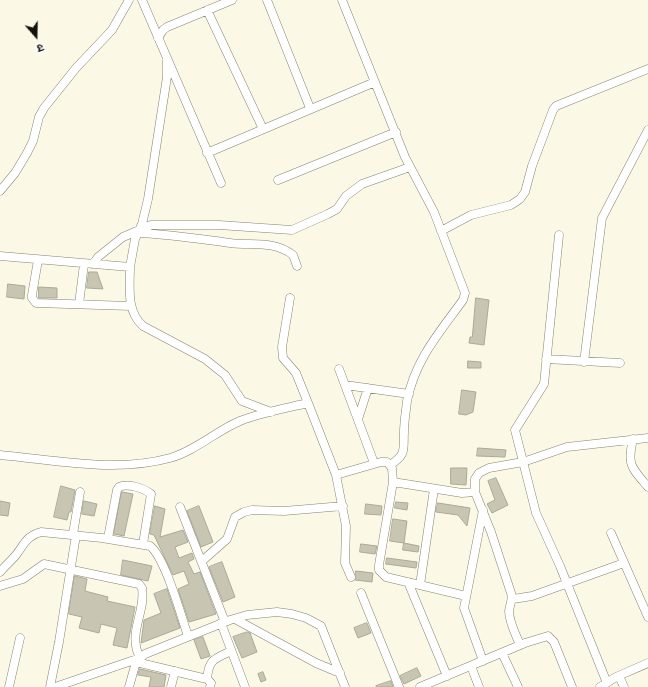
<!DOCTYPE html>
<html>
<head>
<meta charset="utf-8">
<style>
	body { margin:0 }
	#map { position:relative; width:648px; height:687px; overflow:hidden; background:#fbf8e6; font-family:"Work Sans","Noto Sans Devanagari",sans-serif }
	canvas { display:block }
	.north { position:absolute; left:16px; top:16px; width:40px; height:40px; -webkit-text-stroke:3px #fff; paint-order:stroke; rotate:160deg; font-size:11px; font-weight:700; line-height:16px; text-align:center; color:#12110b }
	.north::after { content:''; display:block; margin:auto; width:14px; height:18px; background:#12110b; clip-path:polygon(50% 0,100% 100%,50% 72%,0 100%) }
</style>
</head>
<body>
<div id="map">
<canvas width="648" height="687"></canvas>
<div class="north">उ</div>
</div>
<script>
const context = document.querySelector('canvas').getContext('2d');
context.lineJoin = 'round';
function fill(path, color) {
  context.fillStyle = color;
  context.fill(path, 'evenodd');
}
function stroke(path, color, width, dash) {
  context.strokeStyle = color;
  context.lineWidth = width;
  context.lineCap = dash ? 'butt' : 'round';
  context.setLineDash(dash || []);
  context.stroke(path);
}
const building = new Path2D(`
	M89 272H97L103 289 87 288Z
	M8 284 25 286 24 299 7 297Z
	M39 287 57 288V298H39Z
	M476 298 489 300 484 345 469 343 470 337H472Z
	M468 361 481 362V368H468Z
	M462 390 476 392 473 412 466 415 459 414Z
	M478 448 506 450 505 457 477 456Z
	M451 468H467L466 485 451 484Z
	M496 478 508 505 492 513 487 504 495 500 488 481Z
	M61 486 75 490 71 512H69L67 520 54 517Z
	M122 492 133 494 124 536 114 534Z
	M0 501 10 503 8 516 0 515Z
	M84 501 97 504 94 516 82 514Z
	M396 502 408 503 407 510 395 508Z
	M438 503 470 508 467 526 458 515 436 512Z
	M366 504 382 506 381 515 365 514Z
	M155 506 165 509 160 537 183 530 188 542 175 547 179 558 192 553 194 559 188 562 194 574 200 572 216 614 189 622 178 589 189 584 184 571 173 575 154 535 150 534Z
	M199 506 213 542 201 547 187 511Z
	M393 519 407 521 404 543 390 541Z
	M404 543 419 546 418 552 403 550Z
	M361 544 377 546 375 554 360 552Z
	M387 558 417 562 416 568 386 564Z
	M123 560 152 566 148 581 121 575Z
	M222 562 235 597 223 602 209 567Z
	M356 571 373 573 372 582 355 580Z
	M75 576 87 579 85 591 108 597 107 601 135 607 127 648 113 645 117 628 101 624 99 633 79 628 82 617 69 614Z
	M167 589 180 628 141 643 144 620 161 613 154 594Z
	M367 623 371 633 358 638 354 628Z
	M247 632 250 633 257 652 242 658 233 637Z
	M203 637 210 656 201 659 194 640Z
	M417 668 421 676 404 684 400 676Z
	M140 669 166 675 164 687H149L151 677 138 675Z
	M263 672 266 680 261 682 258 674Z
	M391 681 393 687H376V686Z`);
fill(building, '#c8c5b3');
stroke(building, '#aba997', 1);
const minor = new Path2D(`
	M142 0 221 183
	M267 0 310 108
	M342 0 405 157 434 212 465 293 463 300C439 333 415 360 407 401 406 411 404 422 404 432 403 450 407 454 390 465
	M207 10 263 129
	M158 38 163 30 167 27 232 0
	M207 153 375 82
	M278 180 396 132
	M0 191 15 173 27 153 33 141 39 117 44 108 76 68 112 30 129 0
	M441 231 471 215 511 205 520 199 525 192 532 166 553 110 556 106 648 69
	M138 233C169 234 199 239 230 243 252 246 273 240 293 255L297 266
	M559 235 544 384 515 430 536 513 560 566 607 683
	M0 256 130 267C130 287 126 311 143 326L205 359 225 375 242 401 271 412
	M38 260 32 295V298L36 303 131 306
	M93 264 98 257 123 237 151 225H219L292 230 328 214 337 209 346 196 362 184 410 167
	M130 267 135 239 142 224 148 199 167 77V60
	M290 298 282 347 283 358 296 373 308 403
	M79 304 84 264
	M546 359 620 363
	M584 362 602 218 648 130
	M339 369 374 463
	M345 385 409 394
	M358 419 368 388
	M633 439C627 465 631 467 648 487
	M0 455C56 460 115 473 170 458 195 451 216 431 240 421 260 413 287 408 308 403L336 475 381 462H387L392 468 393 482 379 565V570L386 577 466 596
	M336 475 346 526 345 563 351 577
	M393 482 462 493 475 492V479L479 473 489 468 523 462 567 447 648 438
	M475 492 491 532 511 593C513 600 510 604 509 611 509 622 516 635 520 645
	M180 507 225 622
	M483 510 464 608 483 661
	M611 533 648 617
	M73 534 80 492
	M108 538 117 490 119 487C127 483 144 488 151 494L143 544
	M202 561 227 539 235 517 244 512 252 510 284 511 343 506
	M0 572C5 566 11 561 16 555 24 545 26 536 41 532L102 538 150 546C165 557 181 616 188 636
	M408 582 447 676
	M420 585 434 489
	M0 586 23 579 44 564 139 584 142 588C146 613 127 632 140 658L55 687
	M361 593 399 687
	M513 599 532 596 624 563
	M235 619 316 663 340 673
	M221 623 245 687
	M502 653 518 687
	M136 662 207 679 211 683 210 687
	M471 666 479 687
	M619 676 624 687
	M207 679C209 659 214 659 231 651
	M9 687 20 638
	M50 687 59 642 76 535
	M129 687 136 662 145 654 230 620 247 615 277 612 292 614 306 618 321 626 345 687
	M171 687 175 671
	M420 687 525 643 548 636 554 642 572 687
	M600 687 616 677 648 663`);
stroke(minor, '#868373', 9);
stroke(minor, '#fff', 8);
</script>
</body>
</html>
